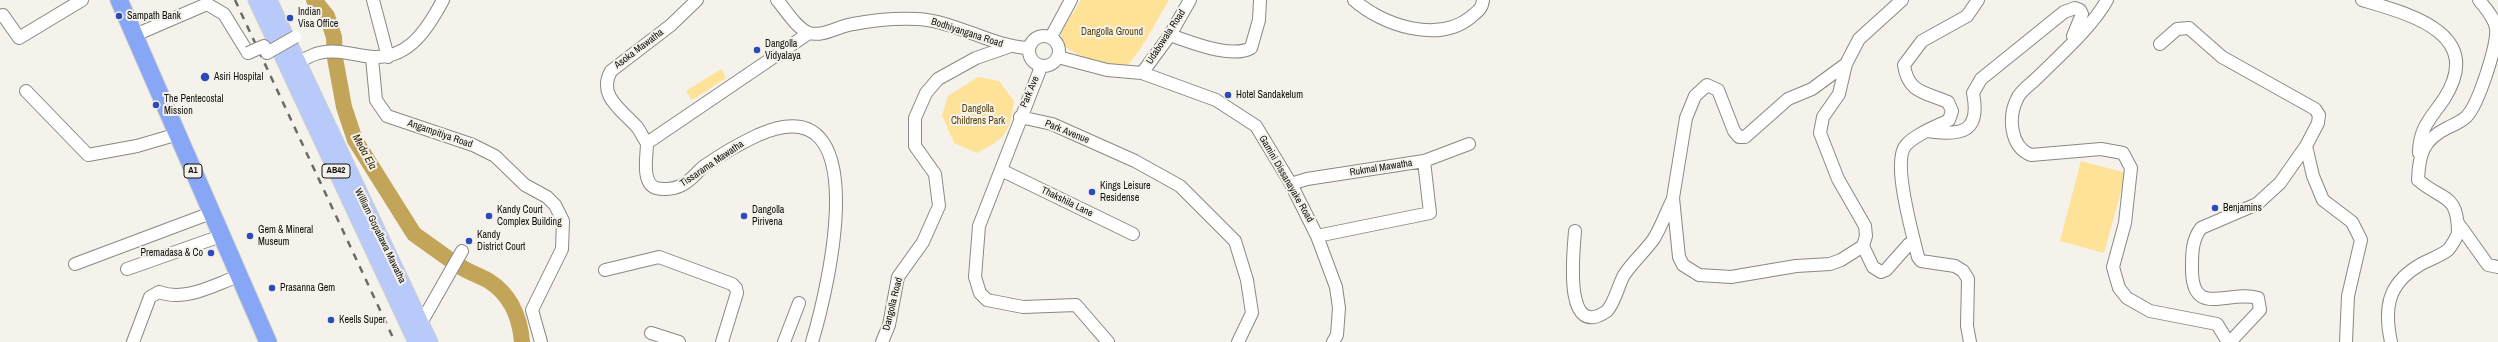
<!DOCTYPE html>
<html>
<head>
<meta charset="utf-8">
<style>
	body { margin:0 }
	canvas { display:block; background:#f5f2eb }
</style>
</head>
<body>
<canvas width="2498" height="342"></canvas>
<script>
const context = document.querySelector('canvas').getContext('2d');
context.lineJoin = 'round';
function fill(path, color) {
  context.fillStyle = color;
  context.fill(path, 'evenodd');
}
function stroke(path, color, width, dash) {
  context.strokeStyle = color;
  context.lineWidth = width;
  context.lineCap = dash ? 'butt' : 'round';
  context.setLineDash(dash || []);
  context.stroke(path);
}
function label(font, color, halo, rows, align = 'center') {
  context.font = font + ' "Archivo Narrow",sans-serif';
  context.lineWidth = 4;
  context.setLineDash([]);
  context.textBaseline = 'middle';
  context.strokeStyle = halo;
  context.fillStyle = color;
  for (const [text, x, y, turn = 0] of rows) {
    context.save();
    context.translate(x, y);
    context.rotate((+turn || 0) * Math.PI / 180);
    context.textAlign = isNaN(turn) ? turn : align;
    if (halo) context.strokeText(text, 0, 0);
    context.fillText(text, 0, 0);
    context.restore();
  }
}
fill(new Path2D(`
	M1081 0H1169L1141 48 1127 66C1102 64 1081 59 1061 44V32Z
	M721 69 726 78 692 100 686 91Z
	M978 77 999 81 1014 101C1009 134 1006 138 977 153L954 143 942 115 948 96Z
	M2081 161 2126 173 2104 253 2060 241Z`), '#fee298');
stroke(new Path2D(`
	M314 0 327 16 334 37 335 58 344 107 355 140 414 234 449 259
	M461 267C470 273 481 276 489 281 511 295 520 318 522 342`), '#c2a558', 16);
const minor = new Path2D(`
	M373 0 388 57
	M777 0C786 10 796 28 809 33 824 37 838 26 853 24 874 20 896 18 917 19 956 21 990 46 1028 48
	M1354 0C1382 25 1438 44 1471 17 1478 11 1482 9 1483 0
	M2107 0C2093 26 2059 56 2038 77 2031 84 2020 91 2017 99 2008 117 2010 147 2031 155L2101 149 2123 153 2131 168 2125 223 2113 267 2119 288 2127 298 2150 311 2217 324 2228 342
	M2362 0C2409 14 2486 33 2444 99 2431 118 2419 128 2419 153
	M0 16 3 15 19 38 82 0
	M135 35 207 4 224 14 248 53
	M1170 35C1191 42 1231 59 1251 48L1259 20 1260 0
	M1029 51a15 15 0 1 1 30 0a15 15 0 1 1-30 0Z
	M1051 37 1071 0
	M2160 44 2177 29 2189 28 2222 57 2315 109 2319 115 2318 123 2306 146
	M1058 57 1107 70 1142 73 1216 100 1256 126 1291 184 1317 236 1336 287 1339 308 1337 335 1333 342
	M372 58 376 100 387 116 473 145 495 156 525 185 547 197 555 205 563 221 562 249 532 310 541 342
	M1846 64 1812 89 1788 99 1745 137H1739L1734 131 1718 90 1707 85 1695 96 1686 118 1673 198 1679 257 1683 265 1699 275 1731 277 1796 266 1830 264 1841 260 1863 246 1866 236 1865 226 1838 179 1820 133 1823 117 1839 94 1846 64 1859 39 1902 0
	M291 66C300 62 310 55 319 53 334 49 351 54 365 56 406 63 426 32 443 0
	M1041 67 979 226 975 277 980 293 987 300 1023 307 1076 305 1108 342
	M1142 73 1170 35 1190 0
	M26 91 88 155 137 146 178 134
	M1020 117 1052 124 1135 161 1180 186 1235 241 1247 280 1252 313 1238 342
	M1927 131C1961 136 1981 133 1973 93L1981 79 2064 12 2075 8 2080 10 2082 14 2073 36
	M647 143C647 155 641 183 656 188 663 190 674 189 680 186 690 182 695 174 703 167 720 155 739 144 758 135 878 82 828 289 812 342
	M647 143C643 138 641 132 637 127 622 110 597 96 611 71L671 25 697 0
	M647 143 809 33
	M1001 170 1133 234
	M1291 184 1307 179 1424 161 1469 144
	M2458 223 2488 265 2498 267
	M1575 231C1574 248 1562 342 1607 311 1615 302 1618 286 1624 275 1632 263 1644 252 1653 240 1661 228 1666 212 1673 199
	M1317 236 1430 213 1424 161
	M1863 246 1873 267 1881 272 1886 270 1909 244 1914 242
	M75 264 211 213
	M127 269 221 236
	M605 270 659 257 732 284 736 288 737 293 722 342
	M421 323 462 251
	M651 333 679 342
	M133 342 150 297 159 292C186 302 213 285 239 276
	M784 342 799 303
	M882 342 889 325 898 277 923 242 939 206 935 174 915 146V118L926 93 938 79 976 58 1008 47
	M1970 342 1967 326 1968 279 1963 271 1955 266 1921 261 1918 257C1913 235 1891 161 1906 145 1916 134 1935 127 1949 120L1952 111 1948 102C1925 92 1908 93 1904 65L1922 41 1967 16 1978 0
	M2230 342 2260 310 2258 298C2228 289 2191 320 2192 267 2192 253 2192 240 2201 228L2257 204 2280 183 2306 146 2313 176 2323 200 2352 222 2361 240 2348 296 2346 342
	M2391 342C2384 309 2387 285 2418 266 2427 260 2439 257 2448 250 2452 246 2455 239 2458 234 2458 193 2444 202 2418 180 2419 154 2423 140 2447 128 2453 125 2461 122 2466 117 2478 106 2498 44 2496 28 2494 17 2486 9 2479 0`);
const major = new Path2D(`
	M256 0 416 342
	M269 0 430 342`);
const highway = new Path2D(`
	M119 0 268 342`);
stroke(minor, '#8a8882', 14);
stroke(major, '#cfcfcf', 17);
stroke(highway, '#cfcfcf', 19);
stroke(minor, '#fff', 12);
stroke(major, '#b7caf9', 15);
stroke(highway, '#87a6f5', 17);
stroke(new Path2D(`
	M235 0 395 342`), '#6c6a66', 2.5, [7, 7]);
const minorBridge = new Path2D(`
	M248 53 264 46 267 53 295 37`);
stroke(minorBridge, '#8a8882', 14, []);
stroke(minorBridge, '#fff', 12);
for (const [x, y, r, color] of [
	[119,16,4,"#2c4aba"],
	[290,18,4,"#2c4aba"],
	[757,50,4,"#2c4aba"],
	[205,77,5,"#2c4aba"],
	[1228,95,4,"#2c4aba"],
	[156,105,4,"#2c4aba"],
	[1092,192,4,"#2c4aba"],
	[2215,208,4,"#2c4aba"],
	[489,216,4,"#2c4aba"],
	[744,216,4,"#2c4aba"],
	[250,236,4,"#2c4aba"],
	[469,241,4,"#2c4aba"],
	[211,253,4,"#2c4aba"],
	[272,288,4,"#2c4aba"],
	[331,320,4,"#2c4aba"]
]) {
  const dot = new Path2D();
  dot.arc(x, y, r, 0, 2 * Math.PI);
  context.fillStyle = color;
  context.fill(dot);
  stroke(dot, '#f5f2eb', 1.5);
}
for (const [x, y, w] of [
	[193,171,18],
	[336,171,28]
]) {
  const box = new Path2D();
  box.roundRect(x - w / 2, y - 7, w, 14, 3);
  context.fillStyle = '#f5f2eb';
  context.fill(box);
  stroke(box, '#11100e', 1);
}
label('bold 9px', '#11100e', null, [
	["A1",193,171],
	["AB42",336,171]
]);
label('10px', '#11100e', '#f5f2eb', [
	["Indian",298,12],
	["Visa Office",298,24],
	["Sampath Bank",127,16],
	["Dangolla",765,44],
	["Vidyalaya",765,56],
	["Asiri Hospital",214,77],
	["Hotel Sandakelum",1236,95],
	["The Pentecostal",164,99],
	["Mission",164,111],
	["Kings Leisure",1100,186],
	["Residense",1100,198],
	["Benjamins",2223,208],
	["Kandy Court",497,210],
	["Complex Building",497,222],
	["Dangolla",752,210],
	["Pirivena",752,222],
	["Gem & Mineral",258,230],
	["Museum",258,242],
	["Kandy",477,235],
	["District Court",477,247],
	["Premadasa & Co",203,253,"right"],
	["Prasanna Gem",280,288],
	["Keells Super",339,320]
], 'left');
label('10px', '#533f00', '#f5f2eb', [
	["Dangolla Ground",1112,32],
	["Dangolla",978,109],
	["Childrens Park",978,121]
]);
label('10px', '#11100e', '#f5f2eb', [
	["Bodhiyangana Road",967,33,18],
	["Udabowala Road",1166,37,-57],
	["Asoka Mawatha",639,49,-37],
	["Park Ave",1030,92,-67],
	["Park Avenue",1067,132,22],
	["Angampitiya Road",440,134,19],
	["Tissarama Mawatha",712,164,-34],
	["Rukmal Mawatha",1381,168,-9],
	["Gamini Dissanayake Road",1286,179,60],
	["Thakshila Lane",1067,202,26],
	["William Gopallawa Mawatha",380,236,64],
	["Dangolla Road",893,304,-76]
]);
label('italic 11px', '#342805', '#f5f2eb', [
	["Meda Ela",364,152,61]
]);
</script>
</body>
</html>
